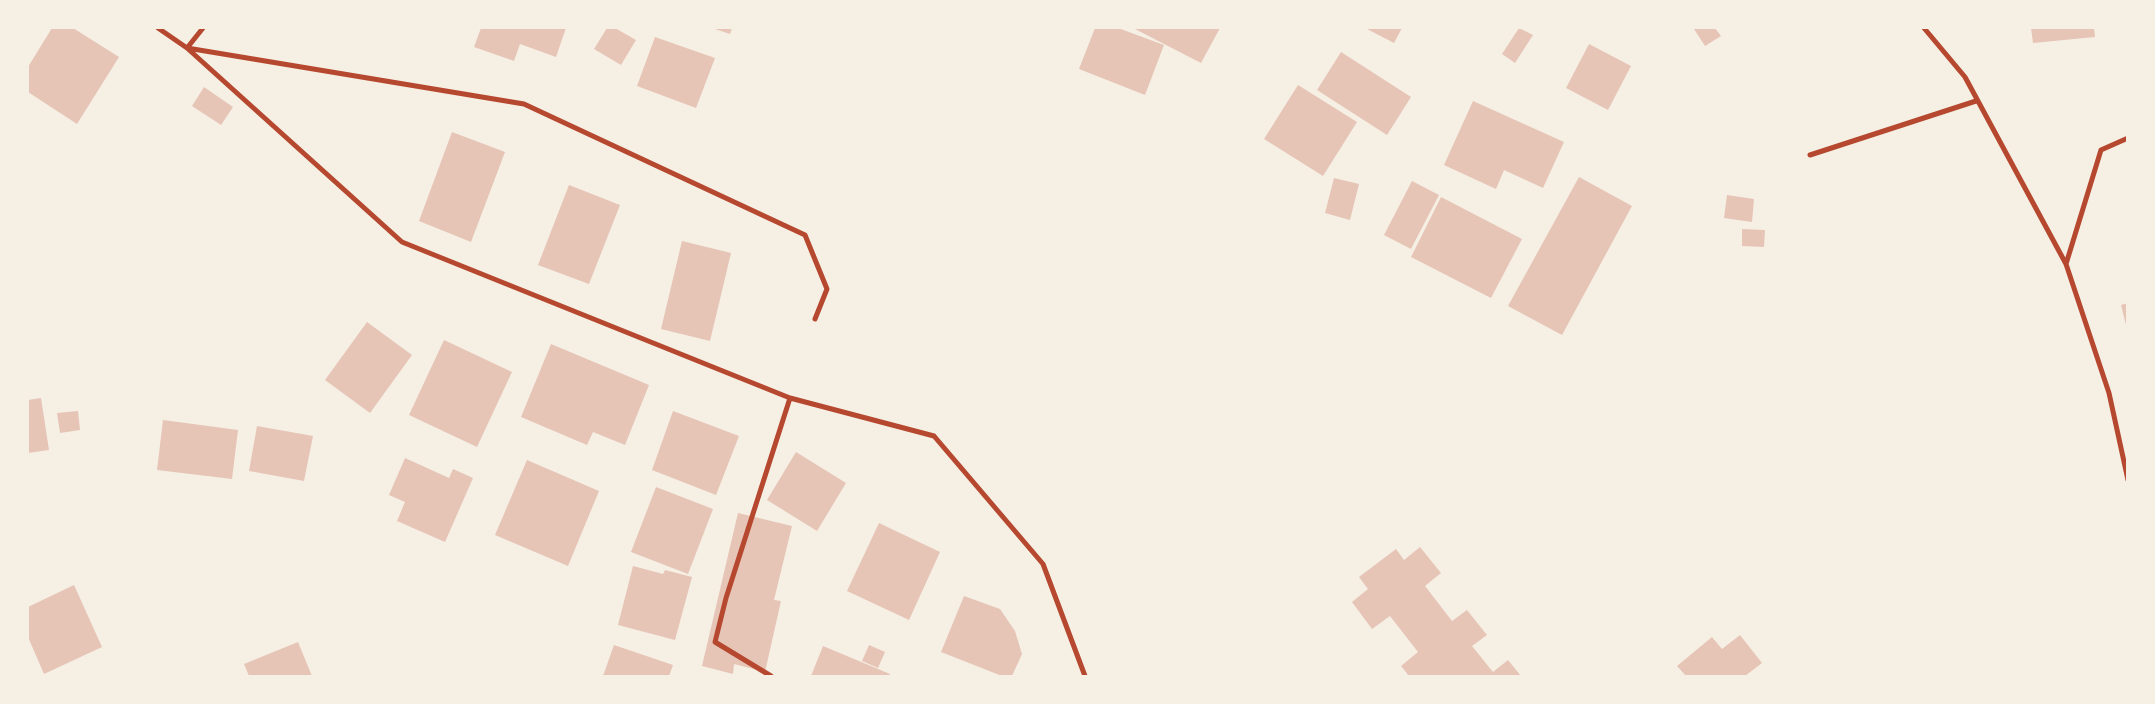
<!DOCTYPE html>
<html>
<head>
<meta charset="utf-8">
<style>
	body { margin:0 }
	#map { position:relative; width:2155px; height:704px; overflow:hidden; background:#f6efe4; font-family:Commissioner,sans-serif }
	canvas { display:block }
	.frame { position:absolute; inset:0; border:29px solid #f6efe4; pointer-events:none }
</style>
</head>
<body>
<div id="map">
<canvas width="2155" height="704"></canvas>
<div class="frame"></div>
</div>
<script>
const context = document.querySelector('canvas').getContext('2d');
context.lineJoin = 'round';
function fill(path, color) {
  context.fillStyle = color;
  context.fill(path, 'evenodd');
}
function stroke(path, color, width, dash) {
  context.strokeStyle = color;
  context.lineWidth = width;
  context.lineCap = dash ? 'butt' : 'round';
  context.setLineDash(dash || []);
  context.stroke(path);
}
fill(new Path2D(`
	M52 28H73L119 57 77 124 28 92V67Z
	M481 28H566L556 57 520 44 514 61 474 47Z
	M607 28H615L636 40 621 65 594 49Z
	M712 28H732L730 34Z
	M1095 28H1118L1164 45 1145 95 1079 69Z
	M1133 28H1220L1201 63Z
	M1365 28H1402L1394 43Z
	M1519 28 1533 35 1515 63 1502 54Z
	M1696 28H1715L1721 36 1705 46 1694 29Z
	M2031 28H2094L2095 37 2033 43Z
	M655 37 715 58 696 108 637 86Z
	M1589 44 1631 66 1608 110 1566 88Z
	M1341 52 1411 97 1387 135 1317 90Z
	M1298 85 1357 122 1323 176 1264 139Z
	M204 87 233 107 221 125 192 106Z
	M1473 101 1564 142 1543 188 1504 170 1496 189 1444 165Z
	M452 132 505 152 471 242 419 221Z
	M1579 177 1632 206 1562 335 1508 306Z
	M1334 178 1359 184 1350 220 1325 213Z
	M1412 181 1439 195 1411 249 1384 235Z
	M569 185 620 205 589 284 538 265Z
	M1727 195 1754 199 1752 222 1724 218Z
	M1441 197 1522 239 1491 298 1411 257Z
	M1742 229 1765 230 1764 247 1742 246Z
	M682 241 731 253 710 341 661 329Z
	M2128 303V329H2127L2121 305Z
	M367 322 412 355 370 413 325 380Z
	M444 340 512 372 477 447 409 415Z
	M551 344 649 385 625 445 593 432 587 445 521 417Z
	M41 398 49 450 28 453V400Z
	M78 411 80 430 60 433 57 413Z
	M673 411 739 436 716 495 652 470Z
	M163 420 238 430 232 479 157 470Z
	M257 426 313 436 304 481 249 471Z
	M796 452 846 483 817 531 767 500Z
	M405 458 449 478 453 469 473 478 445 542 397 521 405 502 389 495Z
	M527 460 599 491 568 566 495 535Z
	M656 487 713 509 688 574 631 552Z
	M738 513 792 526 774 600 781 601 765 672 734 664 733 674 702 666Z
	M879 523 940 552 909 620 847 591Z
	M1420 547 1441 573 1425 586 1452 621 1467 610 1487 635 1472 646 1493 672 1508 660 1521 676H1409L1401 666 1418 652 1390 616 1372 629 1352 602 1368 589 1359 577 1396 549 1404 560Z
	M633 566 663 574 665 570 692 577 675 640 618 625Z
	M74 585 102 647 44 674 28 637V607Z
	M964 596 1000 609 1015 631 1022 654 1012 676H1002L941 652Z
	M1740 635 1762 663 1745 676H1686L1677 666 1712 637 1722 649Z
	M298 642 312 676H249L244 664Z
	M614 645 673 665 669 676H603Z
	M869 645 885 652 878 668 862 661Z
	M823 646 890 674 889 676H811Z`), '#e6c5b7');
stroke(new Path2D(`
	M158 28 187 48 203 28
	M1924 28 1965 77 2066 264 2109 393 2128 480
	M187 48 402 242 790 398 934 436 1043 564 1085 676
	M187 48 524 104 805 235 827 289 815 319
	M1810 155 1976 101
	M2066 264 2101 150 2128 138
	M771 676 715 642 726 598 790 398`), '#b5482f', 5);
</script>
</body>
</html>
